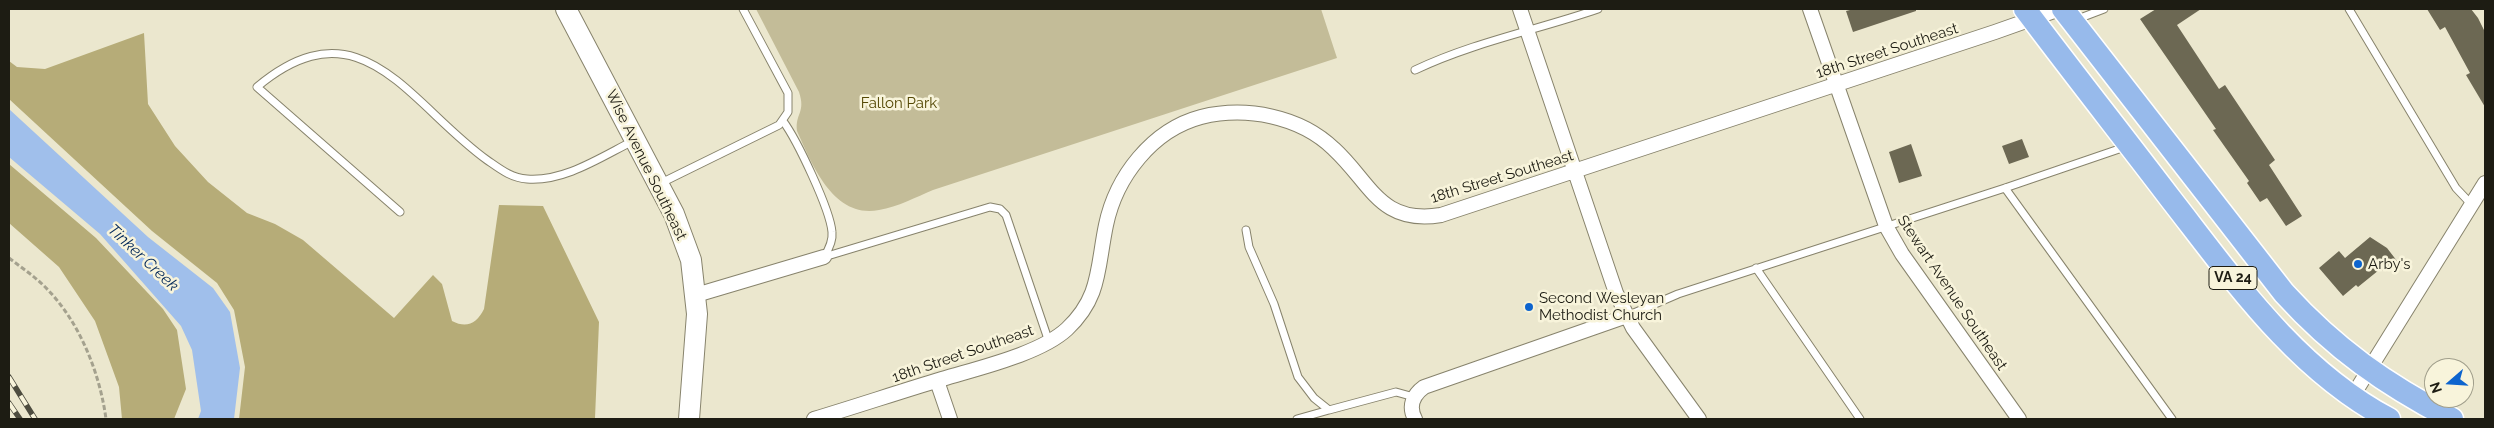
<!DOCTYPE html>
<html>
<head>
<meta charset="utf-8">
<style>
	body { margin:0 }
	#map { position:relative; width:2494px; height:428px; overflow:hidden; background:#ebe7ce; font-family:Raleway,sans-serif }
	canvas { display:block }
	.frame { position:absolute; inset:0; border:10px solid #1d1c13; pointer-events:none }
	.north { position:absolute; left:2424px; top:358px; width:50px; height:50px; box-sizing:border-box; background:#f8f4db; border:1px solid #a09e8b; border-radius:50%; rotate:251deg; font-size:14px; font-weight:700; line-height:20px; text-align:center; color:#1d1c13 }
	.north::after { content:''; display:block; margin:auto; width:18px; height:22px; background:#0d64ce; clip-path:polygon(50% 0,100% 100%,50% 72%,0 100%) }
</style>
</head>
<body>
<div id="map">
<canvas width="2494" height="428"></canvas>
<div class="frame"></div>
<div class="north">N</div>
</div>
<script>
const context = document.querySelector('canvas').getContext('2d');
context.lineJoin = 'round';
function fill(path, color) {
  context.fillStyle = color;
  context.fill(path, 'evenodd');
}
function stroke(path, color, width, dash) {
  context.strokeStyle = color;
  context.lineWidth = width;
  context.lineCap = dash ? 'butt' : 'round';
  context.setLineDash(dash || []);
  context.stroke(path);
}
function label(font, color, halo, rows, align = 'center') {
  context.font = font + ' Raleway,sans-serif';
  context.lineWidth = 5;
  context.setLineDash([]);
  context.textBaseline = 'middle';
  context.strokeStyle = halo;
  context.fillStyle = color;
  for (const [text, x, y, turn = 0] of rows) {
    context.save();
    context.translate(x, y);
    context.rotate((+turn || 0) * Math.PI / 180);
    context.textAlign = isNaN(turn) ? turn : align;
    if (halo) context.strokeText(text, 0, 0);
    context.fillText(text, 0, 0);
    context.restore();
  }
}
fill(new Path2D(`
	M756 9H1321L1337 58 933 190C916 197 898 207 879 210 833 219 812 164 797 131 795 113 806 113 799 92Z`), '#c3bc98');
fill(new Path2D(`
	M144 33 148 104 175 146 208 182 247 213 275 224 303 240 394 318 433 275 442 284 452 321C467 329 477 323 484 309L499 205 543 206 599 322 595 418 239 419 245 367 234 310 217 283 152 231 9 99V61L17 67 45 69Z
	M9 164 96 238 163 309 177 330 186 389 174 419H122L119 387 95 321 59 267 9 223Z`), '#b6ac78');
fill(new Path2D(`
	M9 109 148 237 213 288 230 312 240 368 234 419H198L201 411 192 350 181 326 100 234 9 157Z`), '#a0bfeb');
fill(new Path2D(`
	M1854 9H1916V11L1853 32 1846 11Z
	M2156 9H2201L2177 25 2219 89 2225 85 2275 160 2269 165 2302 216 2286 226 2267 198 2260 202 2247 183 2249 181 2213 130 2216 129 2140 19Z
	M2427 9H2471L2478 18 2485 32V107L2466 75 2470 73 2445 27 2440 30Z
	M2022 139 2029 157 2009 164 2002 146Z
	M1911 144 1922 176 1899 183 1889 152Z
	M2370 237 2387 248 2397 261 2385 271 2379 270 2358 287 2356 285 2343 296 2319 268 2339 251 2345 258Z`), '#6c6853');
const lane = new Path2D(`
	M2349 9 2456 188 2472 205
	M2075 20 2104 9
	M1415 70C1474 42 1537 30 1598 9
	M783 121C797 140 830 209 832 232 833 241 829 249 824 257
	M659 184 779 125 788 112V93L743 9
	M2005 188 2172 419
	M400 212 257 87C361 0 409 104 487 160 500 169 511 178 527 179 564 182 601 157 633 141
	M1246 230 1249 247 1274 304 1298 377 1314 398 1329 410 1396 392 1414 397
	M824 257 990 207 1000 209 1006 215 1049 342
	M1756 268 1860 419
	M1627 316 1678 294 2005 188 2125 147
	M1297 419 1329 410`);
const street = new Path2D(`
	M1520 9 1616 293 1633 328 1699 419
	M1810 9 1886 226 1902 254 2019 419
	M696 295 824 257
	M937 381 950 419
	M2352 397 2485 183
	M814 419C857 406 899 392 942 379 978 368 1040 354 1067 329 1101 297 1097 268 1106 225 1116 177 1152 130 1201 117 1246 106 1300 116 1334 149 1371 183 1380 225 1441 215L1995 32 2060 9
	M1415 419C1408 406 1413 395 1424 387L1627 316`);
const secondary = new Path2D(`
	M566 9 674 214 691 260 697 314 689 419`);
const primary = new Path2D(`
	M2025 9C2073 73 2122 135 2170 198 2234 280 2295 369 2389 419
	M2063 9 2284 293C2335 349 2385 384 2452 419`);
stroke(lane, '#87836c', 9);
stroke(street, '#87836c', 16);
stroke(secondary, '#87836c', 22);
stroke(primary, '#fff', 25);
stroke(new Path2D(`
	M9 258C22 268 36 277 48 290 80 323 100 374 106 419`), '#a4a18e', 3, [5, 2.5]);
stroke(lane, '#fff', 7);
stroke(street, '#fff', 14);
stroke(secondary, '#fff', 20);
stroke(primary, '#97baeb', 22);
const rail = new Path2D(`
	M9 377 35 419
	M9 403 20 419`);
stroke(rail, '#4d4c3f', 5.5);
stroke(rail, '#f8f4db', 4, [11]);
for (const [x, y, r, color] of [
	[2358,264,5,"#0d64ce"],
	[1529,307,5,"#0d64ce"]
]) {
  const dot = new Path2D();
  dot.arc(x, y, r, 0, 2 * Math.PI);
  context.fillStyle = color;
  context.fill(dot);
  stroke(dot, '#f8f4db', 2);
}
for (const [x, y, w] of [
	[2233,278,48]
]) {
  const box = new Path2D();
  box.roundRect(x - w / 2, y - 11.5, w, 23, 4);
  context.fillStyle = '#f8f4db';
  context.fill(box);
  stroke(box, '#1d1c13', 1);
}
label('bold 14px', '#1d1c13', null, [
	["VA 24",2233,278]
]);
label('15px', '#1d1c13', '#f8f4db', [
	["18th Street Southeast",1887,51,-18],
	["Wise Avenue Southeast",646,165,64],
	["18th Street Southeast",1502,177,-17],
	["Stewart Avenue Southeast",1952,293,56],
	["18th Street Southeast",963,354,-19]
]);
label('15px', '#544805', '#f8f4db', [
	["Fallon Park",899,103]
]);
label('15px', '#1d1c13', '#f8f4db', [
	["Arby's",2368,264],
	["Second Wesleyan",1539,298],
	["Methodist Church",1539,315]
], 'left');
label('italic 16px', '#002759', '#f8f4db', [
	["Tinker Creek",143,258,43]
]);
</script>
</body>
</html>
